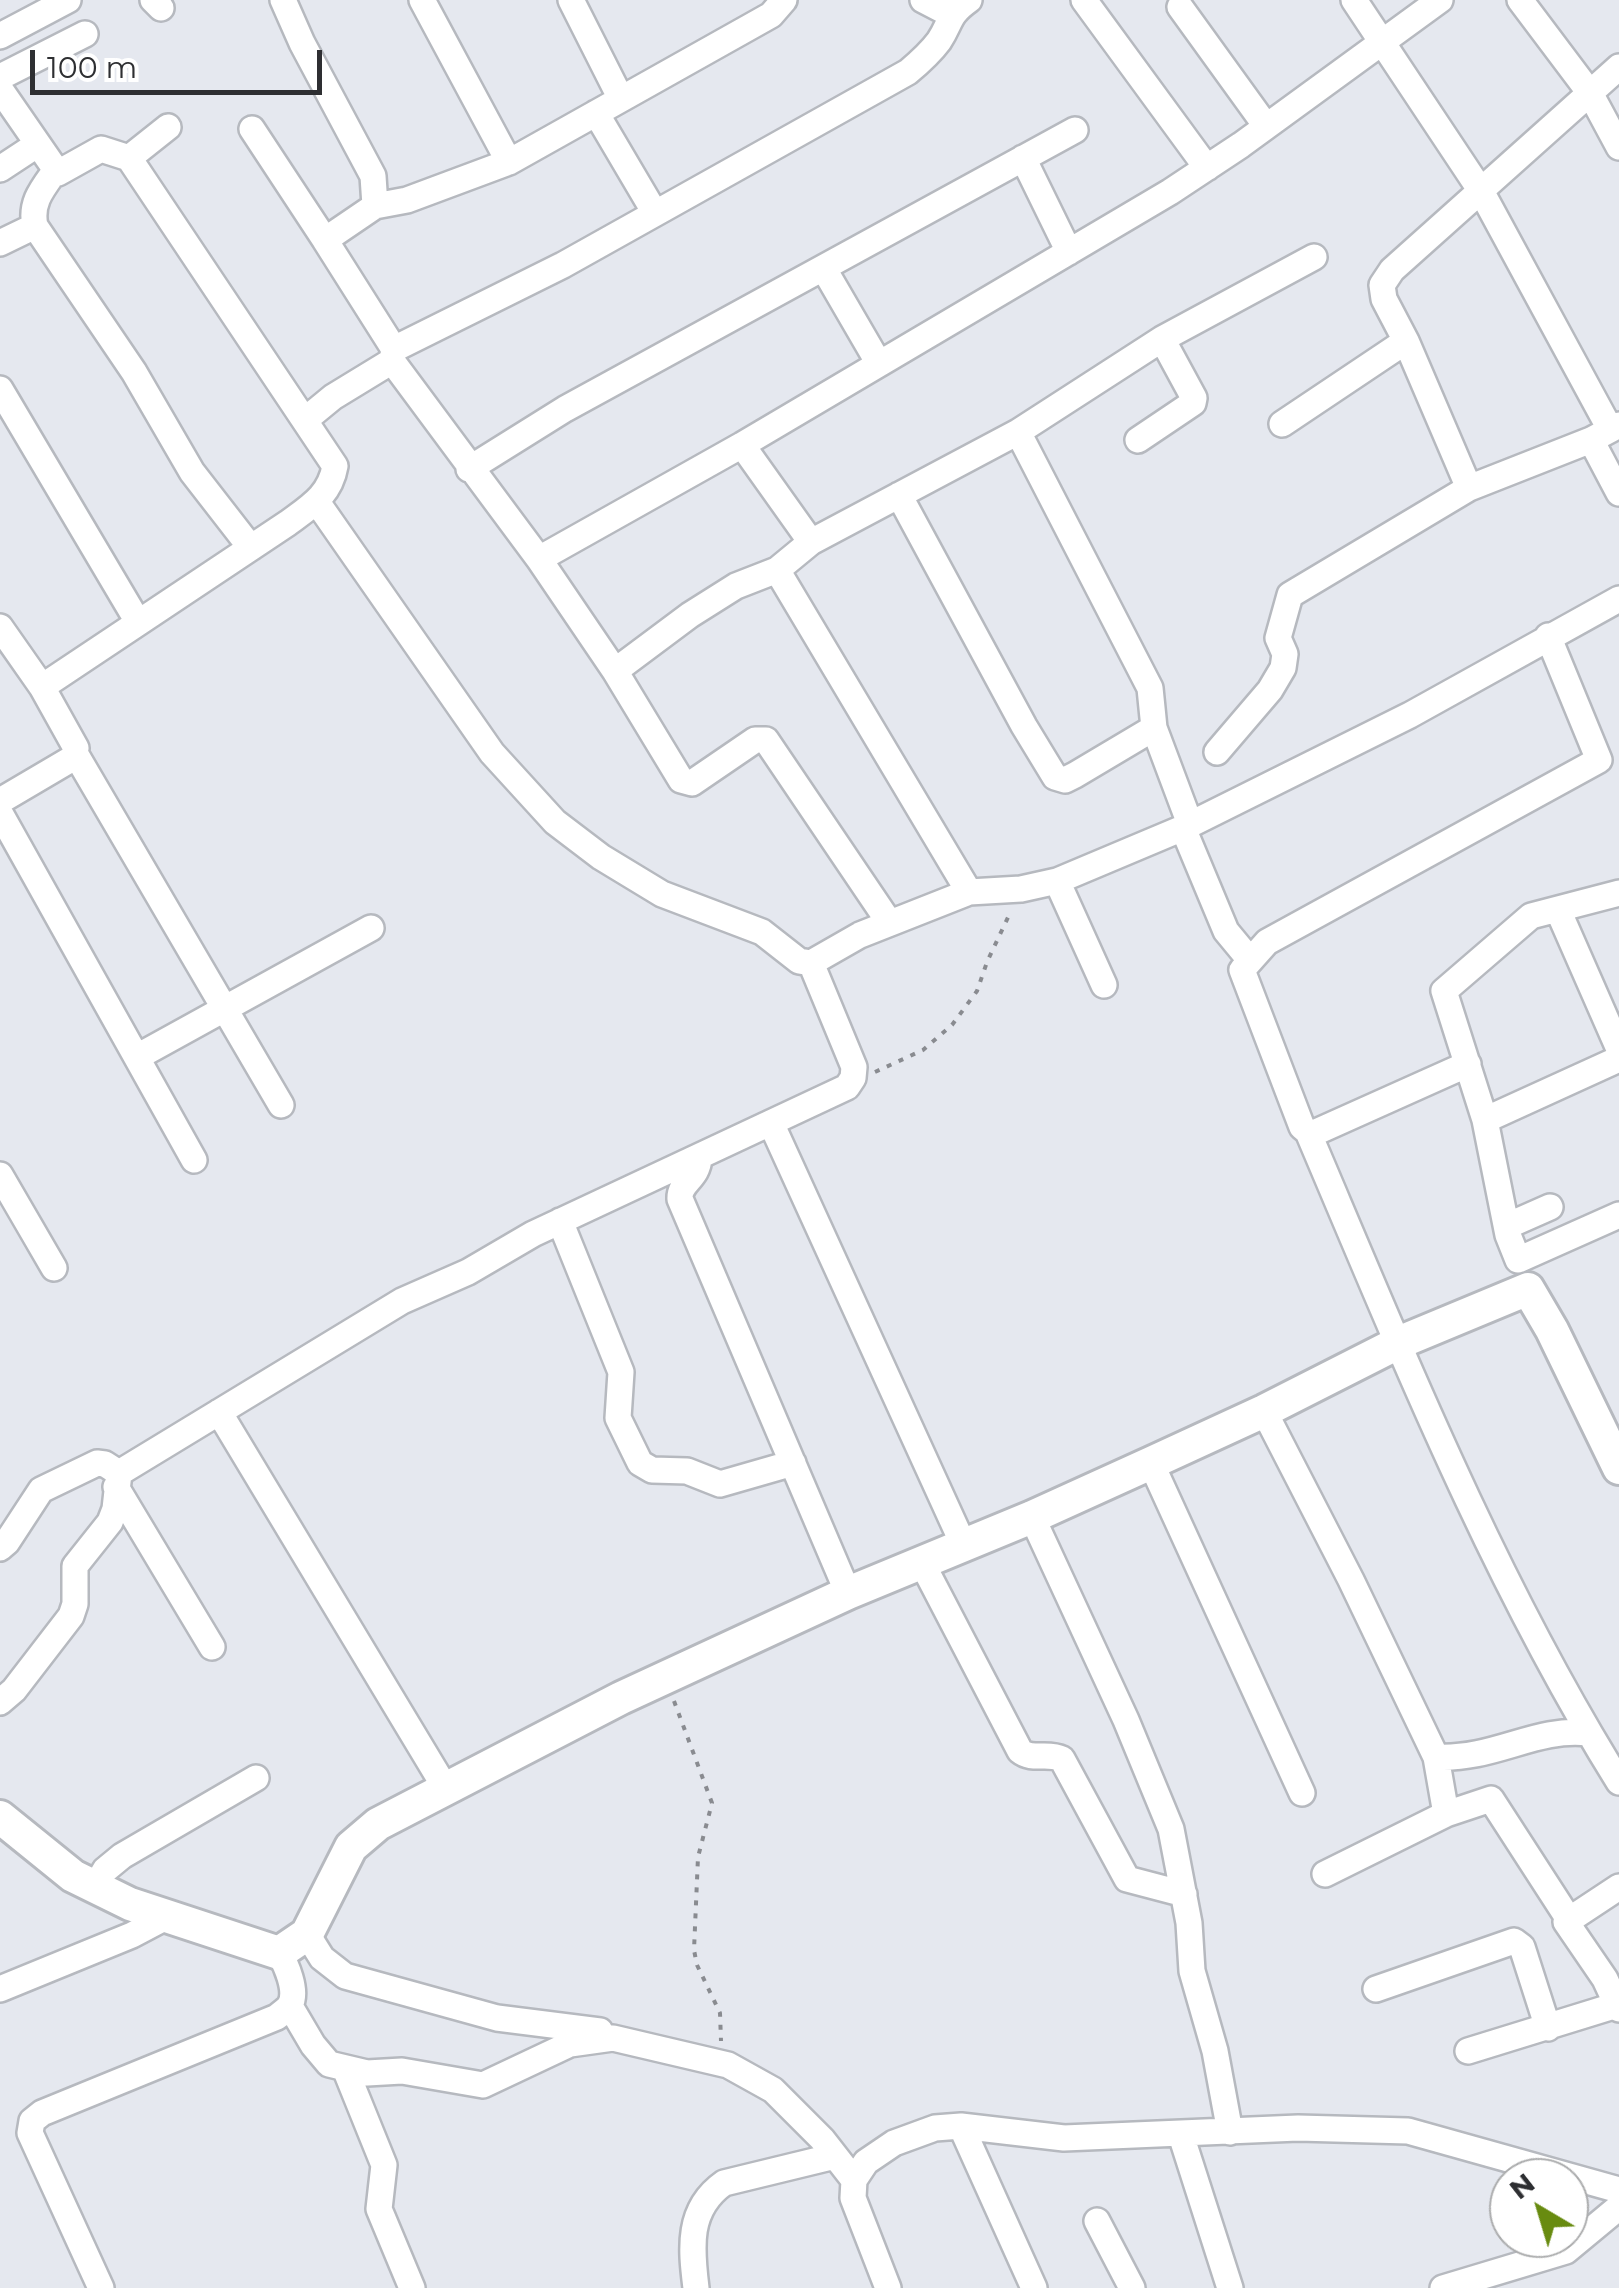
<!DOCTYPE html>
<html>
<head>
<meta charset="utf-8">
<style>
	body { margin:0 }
	#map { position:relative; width:1619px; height:2288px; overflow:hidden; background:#e5e8ef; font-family:Montserrat,sans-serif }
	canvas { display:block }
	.north { position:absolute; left:1489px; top:2158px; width:100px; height:100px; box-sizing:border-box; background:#fff; border:2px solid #abacad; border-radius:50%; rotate:322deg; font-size:28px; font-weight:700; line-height:40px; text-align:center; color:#2e2f32 }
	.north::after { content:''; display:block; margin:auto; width:35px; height:45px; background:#688b10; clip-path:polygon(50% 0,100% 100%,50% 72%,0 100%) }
	.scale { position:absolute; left:30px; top:50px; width:292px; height:45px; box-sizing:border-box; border:5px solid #2e2f32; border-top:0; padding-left:12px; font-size:30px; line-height:35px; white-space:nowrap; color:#2e2f32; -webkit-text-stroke:8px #fff; paint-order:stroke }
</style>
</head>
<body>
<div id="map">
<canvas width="1619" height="2288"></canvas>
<div class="north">N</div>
<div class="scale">100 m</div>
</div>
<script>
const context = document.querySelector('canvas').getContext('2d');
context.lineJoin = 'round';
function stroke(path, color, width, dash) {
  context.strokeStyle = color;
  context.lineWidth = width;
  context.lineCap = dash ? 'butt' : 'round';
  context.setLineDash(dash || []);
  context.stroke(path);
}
const minor = new Path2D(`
	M153 0 161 8
	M283 0 302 43 373 176 375 206 407 200 509 162 771 15 784 0
	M422 0 509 162
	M571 0 621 99
	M923 0 950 14
	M1084 0 1207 168
	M1354 0 1481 191 1610 429
	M1520 0 1590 93 1619 147
	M1180 7 1266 126
	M0 36 68 0
	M0 77 85 34
	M0 89 58 173 101 149 129 158 168 127
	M596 113 655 213
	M252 129 325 240
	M1023 158 1069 252
	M0 169 38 144
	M55 171C42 189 30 203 35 226L134 372 192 472 251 548
	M375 206 325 240 394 349 392 361 539 559 615 671 681 780 692 783 755 740H766L889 922
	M0 243 35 226
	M824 269 878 362
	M394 349 563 265 908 72C920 62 930 53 939 41 952 21 947 16 969 0
	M0 389 138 622
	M305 420 333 397 392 361
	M1282 424 1406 341
	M1018 432 1150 688 1154 728 1190 824
	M1138 440 1193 403 1194 398 1162 339
	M1591 440 1619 493
	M742 445 811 542
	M469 469 565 409 1075 130
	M1469 488 1406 341 1384 299 1382 285 1392 270 1619 67
	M899 495 1024 726 1055 777 1065 780 1075 775 1154 728
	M317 502 492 753 555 822 601 857 662 894 762 932 799 961 811 963 860 935 969 892 1021 889 1057 881 1183 828 1410 715 1619 599
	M539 559 742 445 1170 192 1241 145 1440 0
	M777 570 969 892
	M0 627 42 687 76 748 73 758 0 801
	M615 671 690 615 736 586 777 570 811 542 1018 432 1162 339 1314 257
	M42 687 288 523C311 506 330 495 335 466L129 158
	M1217 752 1270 690 1283 668 1285 654 1278 638 1290 595 1469 488 1591 440 1619 425
	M75 753 281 1105
	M0 813 194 1160
	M1183 828 1226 931 1250 960
	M1057 881 1104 985
	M1619 893 1531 916 1444 991 1485 1120 1619 1059
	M1558 910 1619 1049
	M137 1057 371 928
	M1468 1064 1314 1133 1308 1132 1302 1127 1242 970 1267 942 1599 760 1548 636
	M1485 1120 1508 1235 1518 1260 1619 1215
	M771 1123 964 1546
	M1308 1132C1402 1353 1492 1578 1619 1782
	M699 1158C698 1179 679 1182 680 1199L848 1593
	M0 1175 54 1268
	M560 1221 621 1372 618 1418 640 1463 652 1470 687 1471 720 1484 793 1463
	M1507 1226 1550 1207
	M1264 1411 1351 1580 1436 1757 1446 1814
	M219 1412 446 1789
	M1151 1463 1302 1793
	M116 1487 212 1647
	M1032 1517 1126 1720 1171 1829 1189 1923 1192 1971 1215 2051 1230 2132
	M0 1548 7 1542 41 1490 97 1463 105 1464 119 1473
	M922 1563 1020 1751C1032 1761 1048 1752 1062 1759L1127 1879 1184 1894
	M0 1702 14 1690 71 1616 75 1604V1566L110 1522 115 1509 119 1473 402 1301 468 1272 533 1234 847 1087 853 1078 854 1067 811 963
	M1436 1757C1495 1760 1535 1727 1588 1733
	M1325 1874 1446 1814 1491 1799 1568 1918
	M95 1887 105 1870 122 1856 256 1778
	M307 1934 322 1958 345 1976 497 2018 600 2031
	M0 1989 132 1935 168 1916
	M1376 1989 1514 1941 1522 1947 1548 2028
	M1617 2005 1605 1979 1566 1922 1619 1887
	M290 2006 313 2045 329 2064 367 2073 402 2071 483 2085 570 2044 613 2038 728 2065 773 2090 822 2139 854 2180
	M1468 2051 1617 2005 1619 2009
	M346 2071 384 2165 379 2209 412 2288
	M961 2126 1034 2288
	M1181 2135 1230 2288
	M1097 2221 1132 2288
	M101 2288 30 2133 32 2121 42 2113 277 2017C279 2015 289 2008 290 2005 298 1991 286 1964 279 1953
	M696 2288C691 2248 687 2209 724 2183L835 2156
	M888 2288 853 2198 854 2180 866 2162 894 2143 935 2128 961 2126 1064 2138 1298 2128 1408 2131 1619 2190
	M1443 2288 1566 2251 1619 2207`);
const major = new Path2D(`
	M0 1817 73 1876 130 1904 279 1953 307 1934 351 1847 378 1824 621 1698 848 1593 1032 1517 1151 1463 1264 1411 1398 1343 1528 1289 1552 1330 1619 1468`);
stroke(minor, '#b6b9bf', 30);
stroke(major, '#b6b9bf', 38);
stroke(new Path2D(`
	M875 1072 923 1050 952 1025 977 991 987 962 1011 911
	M674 1701 712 1803 698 1857 694 1950 697 1965 720 2013 721 2041`), '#898b90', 4, [5, 8]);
stroke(minor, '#fff', 25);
stroke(major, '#fff', 32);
</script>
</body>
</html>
